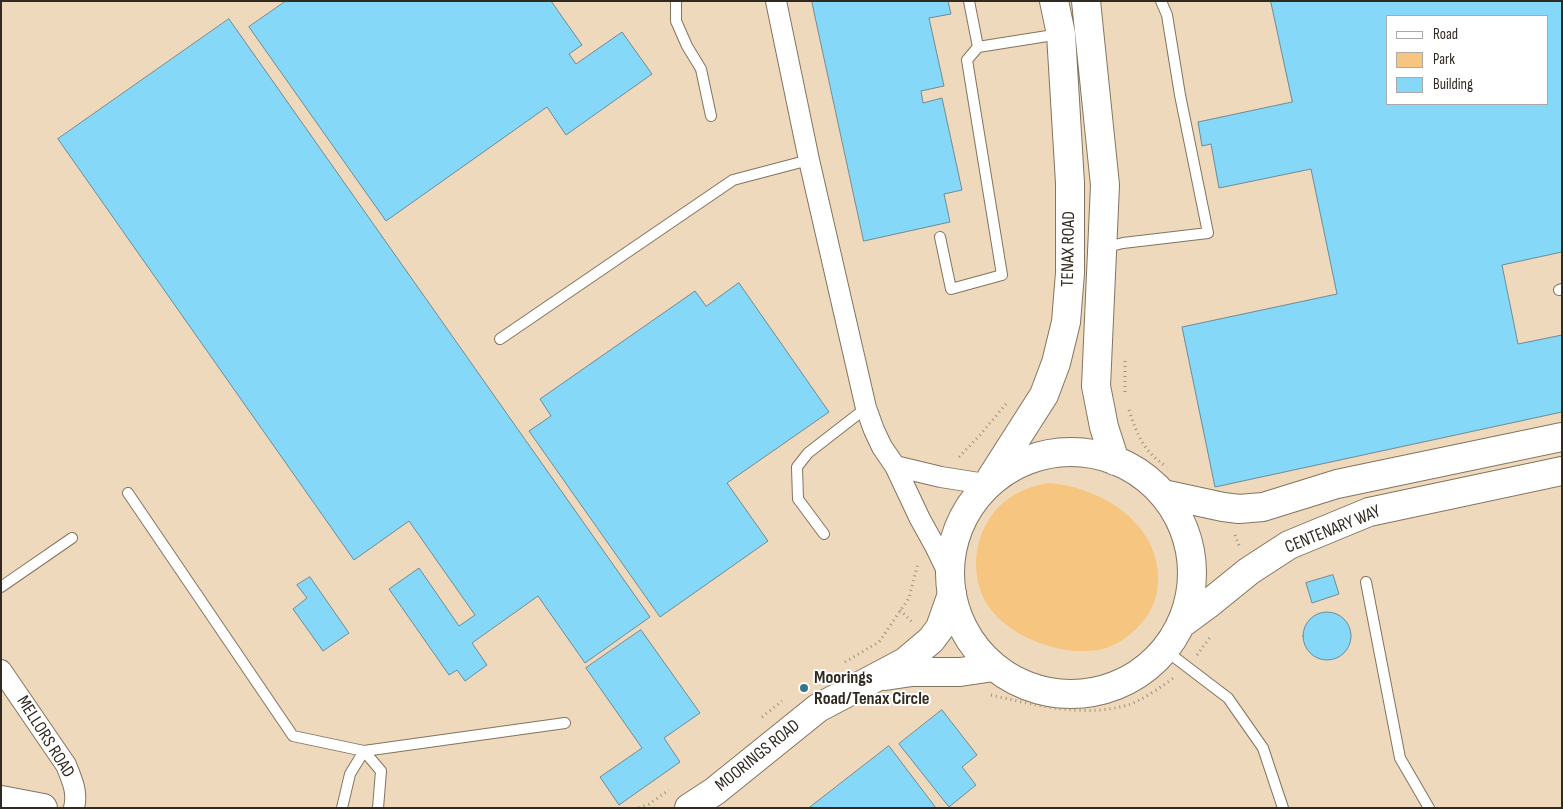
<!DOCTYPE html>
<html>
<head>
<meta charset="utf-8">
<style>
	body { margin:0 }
	#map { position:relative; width:1563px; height:809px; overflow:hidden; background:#f7e6ce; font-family:"Sofia Sans Condensed",sans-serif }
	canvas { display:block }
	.frame { position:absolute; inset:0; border:2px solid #302a21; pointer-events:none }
	.legend { position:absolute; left:1386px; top:15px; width:162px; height:90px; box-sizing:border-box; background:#fff; border:1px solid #acaaa6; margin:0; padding:6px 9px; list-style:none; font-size:15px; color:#302a21 }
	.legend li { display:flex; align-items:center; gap:10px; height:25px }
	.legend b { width:25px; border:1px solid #acaaa6 }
</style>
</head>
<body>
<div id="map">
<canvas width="1563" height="809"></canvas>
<div class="frame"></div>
<ul class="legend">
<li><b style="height:6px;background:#fff"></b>Road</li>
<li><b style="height:14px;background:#f6c680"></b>Park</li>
<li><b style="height:14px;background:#86d8f8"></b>Building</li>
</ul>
</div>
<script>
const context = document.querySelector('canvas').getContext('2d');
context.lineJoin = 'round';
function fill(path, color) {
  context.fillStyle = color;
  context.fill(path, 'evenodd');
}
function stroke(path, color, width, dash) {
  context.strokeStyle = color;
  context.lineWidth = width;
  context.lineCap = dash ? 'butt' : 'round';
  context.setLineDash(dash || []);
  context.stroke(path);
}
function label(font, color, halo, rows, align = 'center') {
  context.font = font + ' "Sofia Sans Condensed",sans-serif';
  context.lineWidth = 4;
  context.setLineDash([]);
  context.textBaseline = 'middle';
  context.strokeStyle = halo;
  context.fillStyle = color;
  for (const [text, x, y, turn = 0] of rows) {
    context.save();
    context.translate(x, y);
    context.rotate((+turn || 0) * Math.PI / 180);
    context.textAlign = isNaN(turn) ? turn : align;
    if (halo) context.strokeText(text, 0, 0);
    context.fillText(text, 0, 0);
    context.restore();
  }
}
fill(new Path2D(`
	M1 1H1562V808H1ZM1387 16H1547V104H1387Z`), '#efd9bc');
fill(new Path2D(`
	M1048 483C1061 484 1073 486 1085 491 1123 503 1158 536 1158 577 1159 596 1151 615 1137 628 1128 637 1118 644 1106 648 1070 659 1015 640 992 611 966 579 973 528 1004 502 1017 491 1032 486 1048 483Z`), '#f6c680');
const building = new Path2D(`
	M286 1H551L582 45 569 54 576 64 622 32 652 74 566 135 547 107 386 221 249 27Z
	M812 1H948L951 14 929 18 944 86 921 91 923 103 942 98 962 190 944 194 950 222 864 241Z
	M1271 1H1562V252L1502 265 1518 344 1562 335V412L1215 487 1182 327 1337 294 1311 169 1219 188 1211 144 1202 146 1198 122 1292 102ZM1387 16H1547V104H1387Z
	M229 19 650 617 585 663 538 596 472 643 487 665 465 681 457 670 449 675 389 589 419 568 459 626 475 615 409 521 354 560 58 139Z
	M739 283 829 412 727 483 768 541 660 617 529 431 551 416 540 399 695 291 706 306Z
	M1333 575 1339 594 1312 603 1306 583Z
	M310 577 349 633 323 651 293 609 307 598 297 585Z
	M1303 636a24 24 0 1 1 48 0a24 24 0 1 1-48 0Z
	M641 630 700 713 664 738 680 762 619 805 600 777 642 748 586 668Z
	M942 710 977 755 962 767 976 785 949 807 899 744Z
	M889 746 936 808H809Z`);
fill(building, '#86d8f8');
stroke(building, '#6f8b96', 1);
const lane = new Path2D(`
	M676 1V21L687 46 701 69 711 116
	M969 1 978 47
	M940 237 951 289 1002 275 967 60 978 47 1060 34
	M1103 248 1123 243 1208 233 1180 95 1167 15 1161 1
	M1559 290 1562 289
	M500 339 733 180 809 160
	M128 493 293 736 364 751 565 723
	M824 534 798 499 797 467 808 453 866 408
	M1366 582 1400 758 1429 808
	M1 587 72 538
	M1165 650 1228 698 1263 748 1283 808
	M364 751 381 771 378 808
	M342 808 350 774 364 751`);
const street = new Path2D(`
	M776 1 809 160 866 408 874 430 882 447 895 466 920 519 935 546 950 577
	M895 466 941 477 985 484
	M1 670 66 765C72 780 78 792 74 808`);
const secondary = new Path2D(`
	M885 676 912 672H960L994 667
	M1 800 43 808
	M689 808 715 791 818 708 905 662 931 640 940 628 952 594`);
const primary = new Path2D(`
	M1086 1 1105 185 1096 386 1104 427 1115 461
	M950 573a121 121 0 1 1 242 0a121 121 0 1 1-242 0Z
	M991 478 1044 395 1056 363 1066 322 1070 273V183L1061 34 1054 1
	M1163 494 1223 507 1239 509 1263 507 1337 484 1562 437
	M1184 622 1207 605 1249 571 1289 545 1369 512 1562 471`);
stroke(lane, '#83745f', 12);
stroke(street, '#83745f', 22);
stroke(secondary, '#83745f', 30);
stroke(primary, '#83745f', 30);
stroke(new Path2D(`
	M1125 392V358
	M1129 410C1137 435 1144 452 1167 467
	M959 457 980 435 1006 404
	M1235 535 1240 548
	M900 610 913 623
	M1197 655 1211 636
	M845 662 879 642 909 598 918 563
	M991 695C1036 705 1082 718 1128 705 1141 701 1164 685 1175 677
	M762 717 782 701
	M639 808 649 804 669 790`), '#9d917f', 3, [1, 4]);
stroke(lane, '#fff', 10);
stroke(street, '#fff', 20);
stroke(secondary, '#fff', 28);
stroke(primary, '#fff', 28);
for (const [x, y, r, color] of [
	[804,688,5,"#37748b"]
]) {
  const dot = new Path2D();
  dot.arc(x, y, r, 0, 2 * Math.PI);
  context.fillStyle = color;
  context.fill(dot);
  stroke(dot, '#fff', 2);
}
label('18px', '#302a21', '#fff', [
	["TENAX ROAD",1069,249,-89],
	["CENTENARY WAY",1333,530,-22],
	["MELLORS ROAD",45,737,58],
	["MOORINGS ROAD",758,756,-39]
]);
label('bold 18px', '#302a21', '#fff', [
	["Moorings",814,678],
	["Road/Tenax Circle",814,699]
], 'left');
</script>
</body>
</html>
